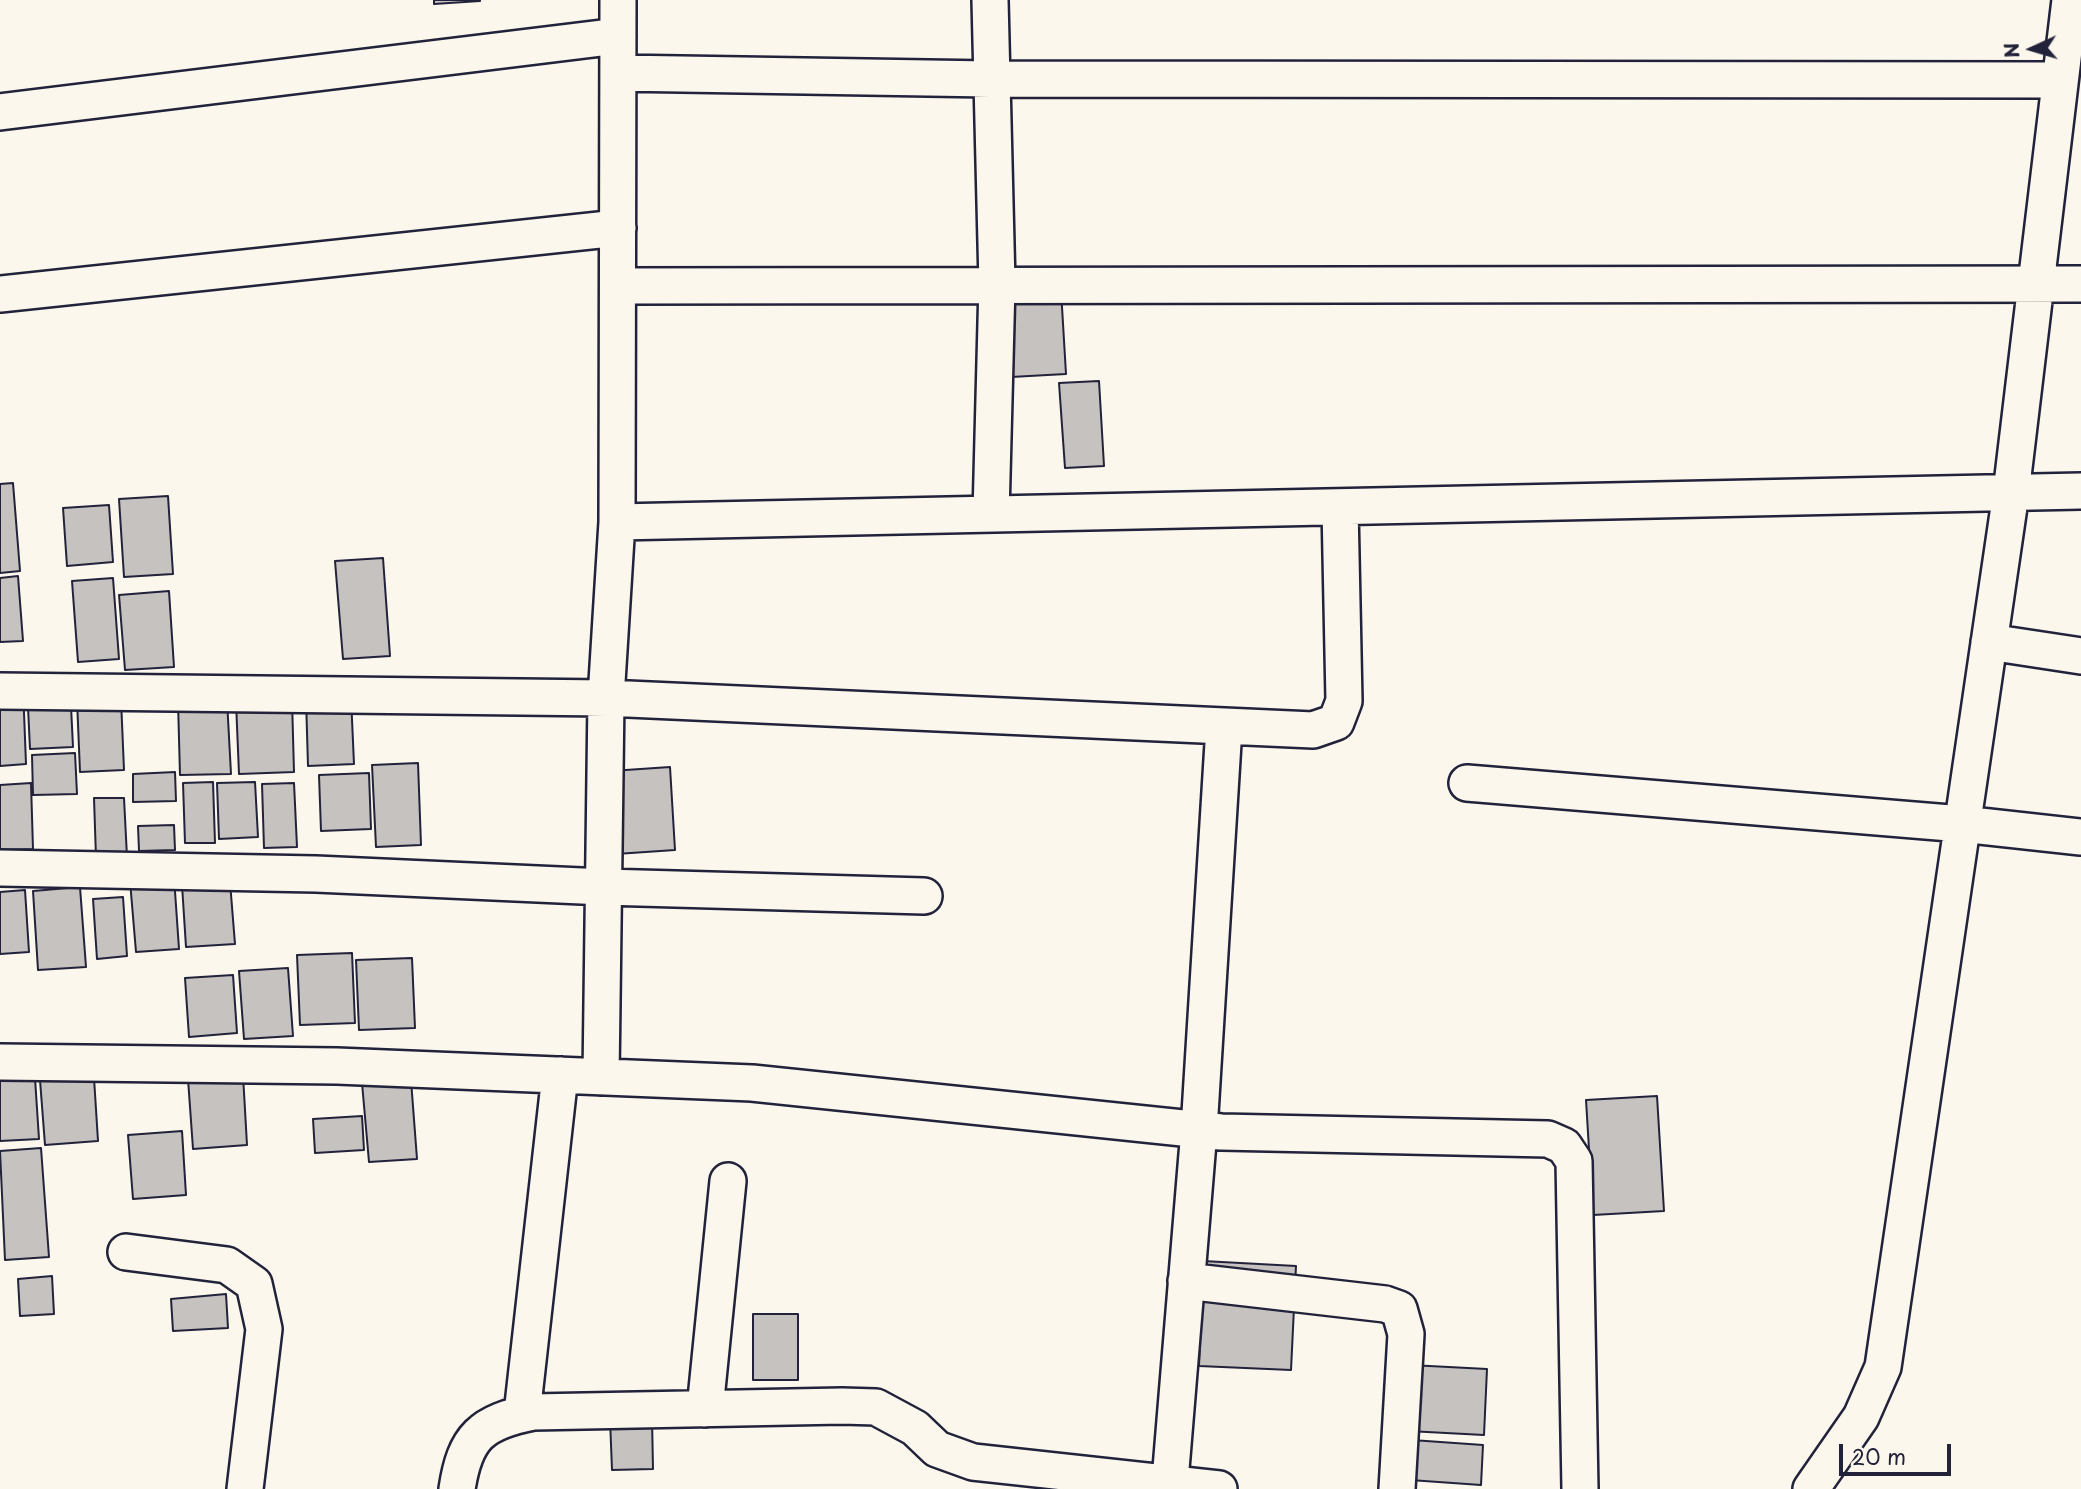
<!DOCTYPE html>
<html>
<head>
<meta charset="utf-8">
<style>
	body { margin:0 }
	#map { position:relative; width:2081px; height:1489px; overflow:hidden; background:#fbf7ec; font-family:"Playpen Sans",sans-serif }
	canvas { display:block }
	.north { position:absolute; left:1997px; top:14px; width:70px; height:70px; -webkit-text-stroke:5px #fbf7ec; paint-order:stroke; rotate:266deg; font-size:19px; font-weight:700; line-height:28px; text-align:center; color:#22223b }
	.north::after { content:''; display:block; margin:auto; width:24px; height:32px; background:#22223b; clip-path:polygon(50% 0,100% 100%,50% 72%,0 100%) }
	.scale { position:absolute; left:1839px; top:1444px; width:112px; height:32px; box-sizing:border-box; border:4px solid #22223b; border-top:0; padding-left:9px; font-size:21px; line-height:24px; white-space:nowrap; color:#22223b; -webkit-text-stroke:5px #fbf7ec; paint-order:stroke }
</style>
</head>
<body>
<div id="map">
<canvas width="2081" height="1489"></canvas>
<div class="north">N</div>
<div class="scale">20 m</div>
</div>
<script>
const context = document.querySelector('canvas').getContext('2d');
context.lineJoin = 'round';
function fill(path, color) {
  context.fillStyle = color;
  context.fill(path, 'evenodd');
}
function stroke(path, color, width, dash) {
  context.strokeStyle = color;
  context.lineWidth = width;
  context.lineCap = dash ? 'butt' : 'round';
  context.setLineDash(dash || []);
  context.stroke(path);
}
const building = new Path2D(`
	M434 0H480V1L434 4Z
	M1061 290 1066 374 1011 377 1007 293Z
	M1099 381 1104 466 1065 468 1059 383Z
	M13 483 20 571 0 573V484Z
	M168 496 173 574 124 577 119 499Z
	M109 505 113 562 67 566 63 508Z
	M383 558 390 656 343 659 335 561Z
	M18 576 23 641 0 642V578Z
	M113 578 119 659 78 662 72 581Z
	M169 591 174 667 125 670 119 595Z
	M23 687 26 764 0 766V688Z
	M351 697 354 764 308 766 306 699Z
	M121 699 124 770 80 772 77 700Z
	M227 700 231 774 180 775 178 702Z
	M292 700 294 772 239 774 236 702Z
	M71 706 73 747 30 749 28 707Z
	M75 753 77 794 33 795 32 755Z
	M418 763 421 845 376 847 372 765Z
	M670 767 675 850 616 854 611 771Z
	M175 772 176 801 133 802V774Z
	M369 773 371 829 321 831 319 775Z
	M213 782 215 843H185L183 783Z
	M255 782 258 837 219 839 217 783Z
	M31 783 33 849 0 850V785Z
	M294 783 297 847 264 848 262 784Z
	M94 798H124L127 857 96 858Z
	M174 825 175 850 139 851 138 826Z
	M174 877 179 949 136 952 130 881Z
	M230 882 235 944 186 947 182 885Z
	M80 887 86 967 38 970 33 891Z
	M25 890 29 952 0 954V892Z
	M123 897 127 956 97 959 93 899Z
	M352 953 355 1023 300 1025 297 955Z
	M412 958 415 1028 359 1030 356 960Z
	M288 968 293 1036 244 1039 239 971Z
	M233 975 237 1033 189 1037 185 978Z
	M93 1062 98 1141 45 1145 39 1067Z
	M243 1075 247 1145 193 1149 188 1079Z
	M35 1078 39 1139 0 1141V1081Z
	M411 1080 417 1159 369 1162 362 1083Z
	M1657 1096 1664 1211 1593 1215 1586 1100Z
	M362 1116 364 1150 315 1153 313 1119Z
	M182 1131 186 1195 133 1199 128 1135Z
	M41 1148 49 1257 5 1260 0 1151Z
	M1203 1261 1296 1266 1291 1370 1199 1366Z
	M52 1276 54 1314 20 1316 18 1279Z
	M226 1294 228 1328 173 1331 171 1299Z
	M753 1314H798V1380H753Z
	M1410 1365 1487 1369 1484 1435 1408 1431Z
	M652 1418 653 1469 612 1470 610 1419Z
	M1412 1440 1483 1445 1481 1485 1410 1480Z`);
fill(building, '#c6c2c0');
stroke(building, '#22223b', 2);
const street = new Path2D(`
	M990 0 997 284 991 514
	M619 73 990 79 2060 80
	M0 112 618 36
	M620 286 2081 284
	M0 294 618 228
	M617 522 2081 491
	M1989 642 2081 656
	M0 691 606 698 1313 730 1336 722 1344 701 1340 507
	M1467 783 1962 824 2081 837
	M0 868 316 874 604 887 924 896
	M0 1062 337 1066 752 1083 1221 1132 1548 1139 1564 1146 1574 1161 1580 1489
	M601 1077 606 698 617 522 618 0
	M126 1252 227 1265 254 1284 264 1329 245 1489
	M1186 1281 1385 1304 1399 1309 1406 1334 1397 1489
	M705 1409 728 1181
	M522 1414 560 1075
	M1170 1481 1199 1130 1224 727
	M457 1489C465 1437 481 1422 533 1412L842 1406 876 1407 915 1428 937 1449 973 1462 1219 1489
	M1811 1489 1861 1417 1883 1367 2011 493 2070 0`);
stroke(street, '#22223b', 40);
stroke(street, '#fbf7ec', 35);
</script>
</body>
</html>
